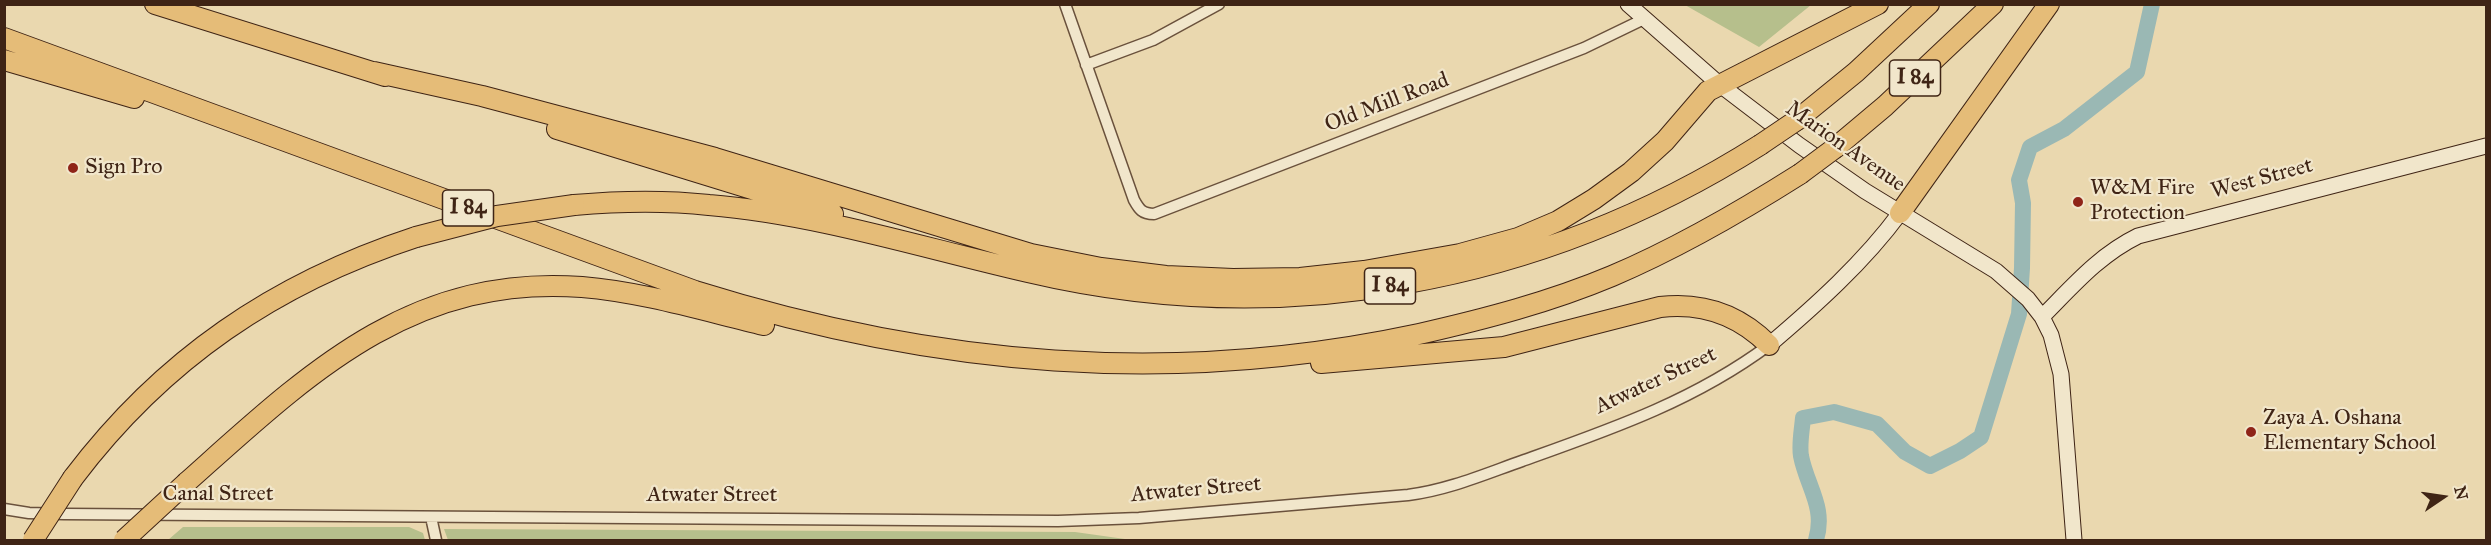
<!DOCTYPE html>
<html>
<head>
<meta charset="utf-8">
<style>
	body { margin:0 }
	#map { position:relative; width:2491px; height:545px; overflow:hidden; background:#ead8af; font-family:"IM FELL Great Primer",serif }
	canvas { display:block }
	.frame { position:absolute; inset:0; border:6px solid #3f2415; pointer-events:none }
	.north { position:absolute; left:2413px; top:467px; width:60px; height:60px; -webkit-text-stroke:4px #f1e6cb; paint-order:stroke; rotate:77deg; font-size:16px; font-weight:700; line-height:24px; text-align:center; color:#3f2415 }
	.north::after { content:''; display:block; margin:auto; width:21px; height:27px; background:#3f2415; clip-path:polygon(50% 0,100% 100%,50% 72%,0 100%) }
</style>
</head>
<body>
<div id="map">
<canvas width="2491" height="545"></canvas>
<div class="frame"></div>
<div class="north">N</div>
</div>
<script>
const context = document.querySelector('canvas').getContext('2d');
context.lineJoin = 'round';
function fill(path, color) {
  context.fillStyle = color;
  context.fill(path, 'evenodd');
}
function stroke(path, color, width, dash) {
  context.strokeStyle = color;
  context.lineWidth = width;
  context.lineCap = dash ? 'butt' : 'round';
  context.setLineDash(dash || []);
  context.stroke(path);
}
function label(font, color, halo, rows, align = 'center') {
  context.font = font + ' "IM FELL Great Primer",serif';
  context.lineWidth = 4.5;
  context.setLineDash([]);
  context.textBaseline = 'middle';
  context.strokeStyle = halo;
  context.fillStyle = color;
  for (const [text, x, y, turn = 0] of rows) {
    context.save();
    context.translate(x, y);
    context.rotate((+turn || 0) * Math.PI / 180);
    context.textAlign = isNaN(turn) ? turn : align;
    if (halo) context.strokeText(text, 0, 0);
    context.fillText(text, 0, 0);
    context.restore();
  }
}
fill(new Path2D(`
	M1685 5 1811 4V5L1759 47Z
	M183 527H409L423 533 425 540H168Z
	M444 529 1075 532 1132 540H448Z`), '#b6bf8c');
stroke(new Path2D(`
	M1816 540C1826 507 1807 487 1801 456 1799 444 1802 430 1803 418L1834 412 1877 424 1905 452 1930 466 1960 451 1981 437 2019 314 2022 268 2023 203 2019 180 2030 147 2064 129 2137 72 2152 4`), '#9ab8b4', 16);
const street = new Path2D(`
	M1065 4 1134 200C1139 209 1142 214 1154 214L1584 48 1644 19
	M1086 65 1153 40 1219 4
	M4 509 29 513 64 514 1058 521 1139 518 1408 495C1448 490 1485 474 1522 461 1609 430 1694 401 1769 345
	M431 517 436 540`);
const secondary = new Path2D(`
	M1628 4 1719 84 1799 145 1865 191 1996 271 2028 299 2042 317 2051 335 2061 374 2074 540
	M2042 317C2072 287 2099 255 2138 236L2486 146
	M1769 345C1815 306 1864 262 1900 213`);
const highway = new Path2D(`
	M155 4 385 76
	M4 38 695 291C935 366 1172 387 1419 334 1485 319 1550 302 1612 276 1678 248 1740 212 1800 174
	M4 60 134 98
	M374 72 482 96 715 158 1031 254 1101 268 1166 276 1233 279 1300 278 1364 271 1460 254 1518 238 1558 221 1594 199 1631 172 1665 141 1708 91 1878 4
	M1797 120 1856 72 1929 4
	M557 129 833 214
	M1835 148 1885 106 1993 4
	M574 205C619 201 664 200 709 205 817 214 923 248 1028 272 1282 332 1540 284 1760 145
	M1900 213 2049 4
	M1321 363 1504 347 1660 307C1702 302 1739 315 1769 345
	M73 478C163 359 275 283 416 237
	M187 482C306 376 409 274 582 287 643 292 705 311 764 325`);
stroke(street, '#6a513c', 13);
stroke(secondary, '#3f2415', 17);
stroke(highway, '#3f2415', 22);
stroke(street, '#f1e6cb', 10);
stroke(secondary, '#f1e6cb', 15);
stroke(highway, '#e5bc78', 20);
const highwayBridge = new Path2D(`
	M1760 145 1797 120
	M1800 174 1835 148
	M416 237 497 216 574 205
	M33 540 73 478
	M124 540 187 482`);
stroke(highwayBridge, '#3f2415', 22, []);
stroke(highwayBridge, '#e5bc78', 20);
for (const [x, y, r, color] of [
	[73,168,6,"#8f2418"],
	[2078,202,6,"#8f2418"],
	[2251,432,6,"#8f2418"]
]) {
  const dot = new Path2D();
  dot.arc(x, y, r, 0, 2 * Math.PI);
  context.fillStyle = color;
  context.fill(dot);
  stroke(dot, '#f1e6cb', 2);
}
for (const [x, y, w] of [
	[1915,78,51],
	[468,208,51],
	[1390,286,51]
]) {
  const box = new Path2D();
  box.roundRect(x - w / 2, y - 18, w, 36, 4.5);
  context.fillStyle = '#f1e6cb';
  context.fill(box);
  stroke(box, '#3f2415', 1.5);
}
label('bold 21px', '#3f2415', null, [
	["I 84",1915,78],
	["I 84",468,208],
	["I 84",1390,286]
]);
label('22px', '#3f2415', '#f1e6cb', [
	["Old Mill Road",1387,103,-21],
	["Marion Avenue",1845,147,35],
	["West Street",2262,179,-15],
	["Atwater Street",1656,381,-25],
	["Atwater Street",1196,490,-5],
	["Canal Street",218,495],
	["Atwater Street",712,496]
]);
label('22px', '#3f2415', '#f1e6cb', [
	["Sign Pro",85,168],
	["W&M Fire",2090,189],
	["Protection",2090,214],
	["Zaya A. Oshana",2263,419],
	["Elementary School",2263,444]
], 'left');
</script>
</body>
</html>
